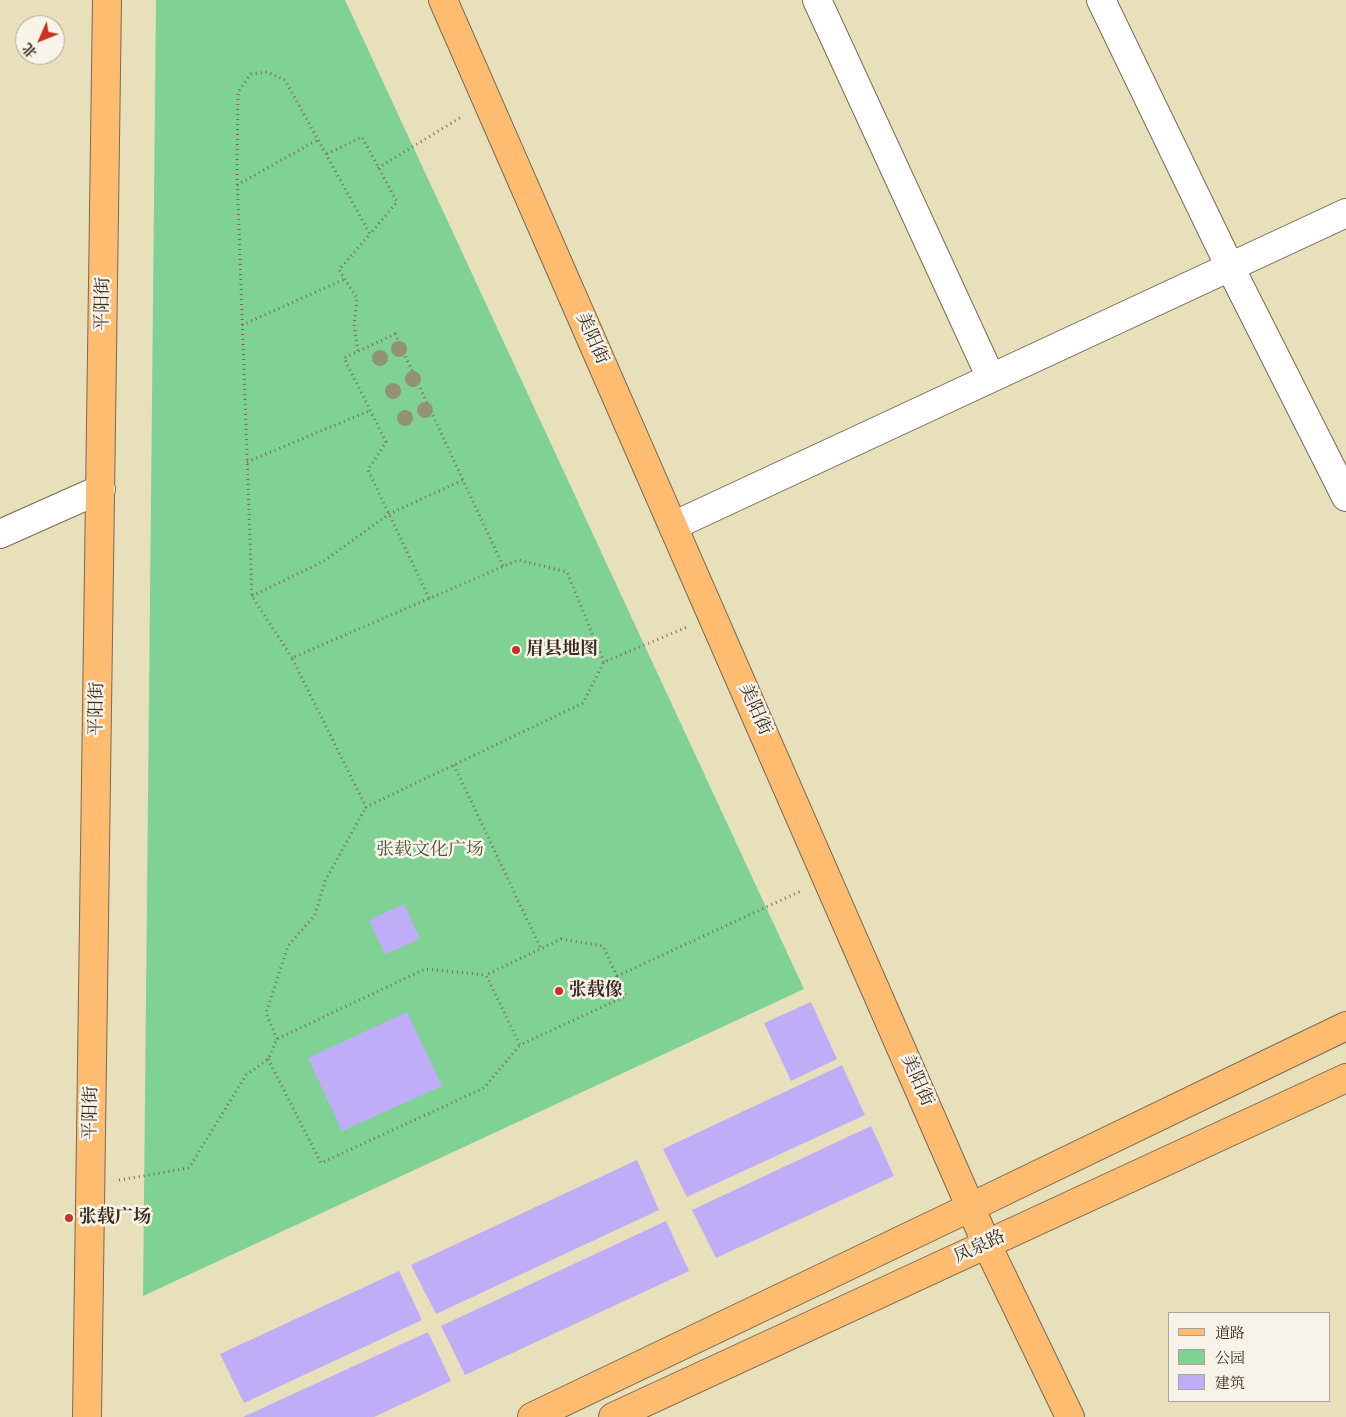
<!DOCTYPE html>
<html>
<head>
<meta charset="utf-8">
<style>
	body { margin:0 }
	#map { position:relative; width:1346px; height:1417px; overflow:hidden; background:#e8e0bb; font-family:"IM FELL DW Pica","Noto Serif SC",serif }
	canvas { display:block }
	.legend { position:absolute; left:1168px; top:1312px; width:162px; height:90px; box-sizing:border-box; background:#f7f3e8; border:1px solid #aca397; margin:0; padding:6px 9px; list-style:none; font-size:15px; color:#3b2a1e }
	.legend li { display:flex; align-items:center; gap:10px; height:25px }
	.legend b { width:25px; border:1px solid #aca397 }
	.north { position:absolute; left:15px; top:15px; width:50px; height:50px; box-sizing:border-box; background:#f7f3e8; border:1px solid #aca397; border-radius:50%; rotate:226deg; font-size:14px; font-weight:700; line-height:20px; text-align:center; color:#3b2a1e }
	.north::after { content:''; display:block; margin:auto; width:18px; height:22px; background:#c8321e; clip-path:polygon(50% 0,100% 100%,50% 72%,0 100%) }
</style>
</head>
<body>
<div id="map">
<canvas width="1346" height="1417"></canvas>
<ul class="legend">
<li><b style="height:6px;background:#febc70"></b>道路</li>
<li><b style="height:14px;background:#7fd294"></b>公园</li>
<li><b style="height:14px;background:#bfadf7"></b>建筑</li>
</ul>
<div class="north">北</div>
</div>
<script>
const context = document.querySelector('canvas').getContext('2d');
context.lineJoin = 'round';
function fill(path, color) {
  context.fillStyle = color;
  context.fill(path, 'evenodd');
}
function stroke(path, color, width, dash) {
  context.strokeStyle = color;
  context.lineWidth = width;
  context.lineCap = dash ? 'butt' : 'round';
  context.setLineDash(dash || []);
  context.stroke(path);
}
function label(font, color, halo, rows, align = 'center') {
  context.font = font + ' "IM FELL DW Pica","Noto Serif SC",serif';
  context.lineWidth = 5;
  context.setLineDash([]);
  context.textBaseline = 'middle';
  context.strokeStyle = halo;
  context.fillStyle = color;
  for (const [text, x, y, turn = 0] of rows) {
    context.save();
    context.translate(x, y);
    context.rotate((+turn || 0) * Math.PI / 180);
    context.textAlign = isNaN(turn) ? turn : align;
    if (halo) context.strokeText(text, 0, 0);
    context.fillText(text, 0, 0);
    context.restore();
  }
}
fill(new Path2D(`
	M156 0H345L804 989 143 1296Z`), '#7fd294');
fill(new Path2D(`
	M404 904 420 939 385 954 369 920Z
	M811 1002 837 1059 791 1081 764 1023Z
	M407 1012 442 1086 342 1131 308 1058Z
	M842 1065 865 1115 687 1197 663 1149Z
	M871 1126 894 1176 716 1258 692 1210Z
	M637 1160 659 1210 436 1314 411 1265Z
	M666 1221 689 1271 465 1375 441 1326Z
	M399 1271 422 1320 244 1403 220 1354Z
	M428 1332 451 1381 374 1417H243Z`), '#bfadf7');
const minor = new Path2D(`
	M817 0 991 378
	M1101 0 1230 267 1346 497
	M673 526 1346 213
	M0 534 101 489`);
const major = new Path2D(`
	M443 0 987 1245 1070 1417
	M87 1417 107 0
	M532 1417 971 1207 1346 1026
	M613 1417 1346 1078`);
stroke(minor, '#786a55', 30);
stroke(major, '#786a55', 30);
stroke(new Path2D(`
	M327 154 362 137 397 202 370 234
	M378 168 463 116
	M237 185 319 139
	M242 325 345 279
	M247 462 371 410
	M252 596 324 561 389 514 463 480
	M429 598 368 470 386 442 344 358 395 334 503 566
	M292 658 252 596 237 173 238 92 251 74 267 72 285 80 370 234 339 270 357 298 354 325 358 351
	M604 662 567 572 518 560 292 658 366 807 583 703 604 662 687 627
	M454 765 541 949
	M561 939 603 946 626 996 520 1045 486 975Z
	M617 976 803 890
	M277 1039 266 1013 288 946 315 915 325 881 366 807
	M268 1059 321 1163 484 1088 520 1045
	M119 1180 189 1168 246 1075 268 1059 277 1039 425 969 486 975`), '#786a55', 3, [1, 4]);
stroke(minor, '#fff', 28);
stroke(major, '#febc70', 28);
context.fillStyle = '#929375';
for (const [x, y] of [
	[399,349],
	[380,358],
	[413,379],
	[393,391],
	[425,410],
	[405,418]
]) {
  context.beginPath();
  context.arc(x, y, 8, 0, 2 * Math.PI);
  context.fill();
}
for (const [x, y, r, color] of [
	[516,650,5,"#c8321e"],
	[559,991,5,"#c8321e"],
	[69,1218,5,"#c8321e"]
]) {
  const dot = new Path2D();
  dot.arc(x, y, r, 0, 2 * Math.PI);
  context.fillStyle = color;
  context.fill(dot);
  stroke(dot, '#f7f3e8', 2);
}
label('18px', '#3b2a1e', '#f7f3e8', [
	["平阳街",104,304,-89],
	["美阳街",591,339,66],
	["平阳街",98,709,-89],
	["美阳街",754,710,66],
	["美阳街",916,1081,66],
	["平阳街",92,1113,-89],
	["凤泉路",980,1248,-25]
]);
label('bold 18px', '#3b2a1e', '#f7f3e8', [
	["眉县地图",526,650],
	["张载像",569,991],
	["张载广场",79,1218]
], 'left');
label('18px', '#4c543c', '#f7f3e8', [
	["张载文化广场",430,851]
]);
</script>
</body>
</html>
